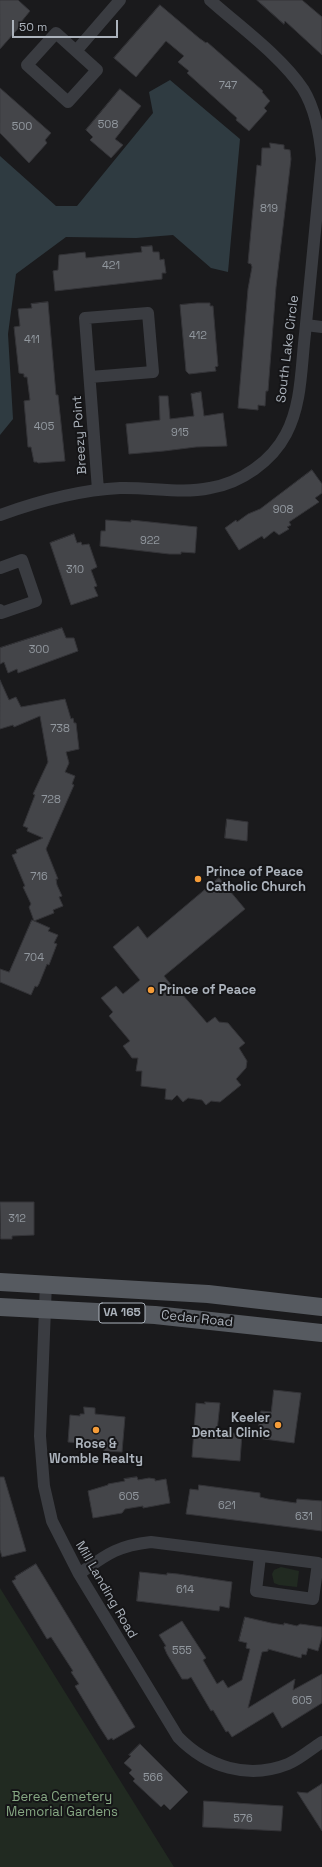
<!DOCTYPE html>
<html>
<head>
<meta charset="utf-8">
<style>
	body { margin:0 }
	#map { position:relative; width:322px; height:1867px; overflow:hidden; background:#1a1a1c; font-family:"Space Grotesk",sans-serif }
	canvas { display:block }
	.scale { position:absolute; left:12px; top:20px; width:106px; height:18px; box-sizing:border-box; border:2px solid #acb3bc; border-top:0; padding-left:5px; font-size:12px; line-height:14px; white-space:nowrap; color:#acb3bc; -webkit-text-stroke:3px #151517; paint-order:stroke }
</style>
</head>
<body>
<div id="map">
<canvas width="322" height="1867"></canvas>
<div class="scale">50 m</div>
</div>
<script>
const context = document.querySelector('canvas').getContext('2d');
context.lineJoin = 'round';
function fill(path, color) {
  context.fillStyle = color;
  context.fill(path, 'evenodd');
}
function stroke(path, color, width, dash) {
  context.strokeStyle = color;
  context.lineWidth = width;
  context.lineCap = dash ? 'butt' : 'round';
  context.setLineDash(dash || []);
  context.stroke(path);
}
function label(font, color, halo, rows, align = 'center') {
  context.font = font + ' "Space Grotesk",sans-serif';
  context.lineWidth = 4;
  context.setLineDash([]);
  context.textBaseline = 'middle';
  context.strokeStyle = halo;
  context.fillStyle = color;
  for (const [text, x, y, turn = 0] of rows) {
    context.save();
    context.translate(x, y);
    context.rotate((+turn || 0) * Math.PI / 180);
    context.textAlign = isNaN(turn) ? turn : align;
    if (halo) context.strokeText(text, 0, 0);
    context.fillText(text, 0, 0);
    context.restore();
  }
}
fill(new Path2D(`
	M281 1567 299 1571 297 1587 279 1585 274 1583 272 1574 274 1570Z
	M0 1588 174 1867H0Z`), '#212a21');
fill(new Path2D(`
	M170 80 240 139 228 272 211 268 173 235 136 238 66 237 16 274 8 334 13 419 0 435V156L56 206H77L153 113 149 92Z`), '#2f3b41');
const building = new Path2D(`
	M0 0H18L30 11 21 22 23 23 0 49Z
	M257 0H302L322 17V55L285 21 284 24Z
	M160 5 199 38 206 43 207 42 263 91 262 92 270 101 264 108 267 111 249 131 236 120 237 118 187 73 189 71 178 62 184 56 166 41 136 77 114 58Z
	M0 88 51 133 45 140 47 143 29 163 0 133Z
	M120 89 141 106 115 139 123 145 111 158 90 140 93 137 86 130Z
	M270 143 284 145V149L290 150 291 159 276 287 268 391H266L265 406 258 405V410L238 408 248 289 252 267 251 264 248 263 257 165 261 166 262 148H270Z
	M152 246 153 252H159L160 260 164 259 166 273H162V279L55 291 53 271 58 270 59 255 85 252 86 258 142 252 141 247Z
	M48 302 56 395H58L65 461 38 463 37 462H34L31 447H28L24 401 30 400 27 377H24V374L19 373 14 327 20 326 18 309 32 308 31 304Z
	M197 303H210V306H213L218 366 215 367 216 371 189 374 186 371 180 305Z
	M201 392 204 416 223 413 227 446 196 447 164 451 129 454 126 424 160 420 159 396H168L170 419 194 416 191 394Z
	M312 470 322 484V493L315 498 319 502 289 522 291 525 287 527 289 529 279 535 274 531 264 539 262 536 239 550 225 528 236 520 237 522 248 514 260 509Z
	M106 520 131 522V520L197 527 195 553 181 552V554H169L100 546 101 531H105Z
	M74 534 77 543 81 542 82 545 89 544 97 567 91 570 97 586 94 587 98 596 71 605 50 543Z
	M62 628 66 638H74L78 651 18 673 17 669 8 673 4 662 0 664V648Z
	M0 680 9 700 16 697 21 707 65 699 71 719 73 718 74 723H76L79 749 66 752 69 763 65 772 75 776 72 784 74 785 46 849 58 879H56L57 885 62 896 59 897 63 906 53 910 54 913 34 921 29 907 31 904 23 887 25 886 12 855 17 853 16 850 43 838 27 831 28 828 23 826 35 795 33 794 48 762 40 716 14 727 13 725 0 729Z
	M227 819 248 822 247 841 225 838Z
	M219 878 245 909 164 976 180 996 182 994 207 1023 215 1017 219 1022 228 1023 245 1043 239 1048 247 1061 246 1068 236 1079 241 1085 220 1102 211 1101 206 1105 202 1100 188 1098 183 1102 177 1095 172 1100 165 1099 166 1089 141 1086 142 1071H136L138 1058H132L123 1046 130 1041 109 1016 113 1012 101 998 116 986 123 994 140 980 113 947 138 926 147 938Z
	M32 920 50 928 48 931 58 935 54 943 57 944 49 965 47 964 39 984 37 987 35 986 31 995 0 982V969L9 972Z
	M0 1202H34V1235L12 1236V1239H1Z
	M274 1390 301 1393 294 1443 257 1438 261 1411 271 1412Z
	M205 1402 220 1403 217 1431 242 1434 240 1461 192 1457 196 1403 205 1404Z
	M84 1407 95 1408V1414L125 1417 122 1452 104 1451V1445L68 1442 70 1415 80 1416V1414H84Z
	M0 1477H4L26 1551 2 1557 0 1550Z
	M137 1477 138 1480 149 1478 155 1479V1481L166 1479 170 1503 143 1508V1506L125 1509 122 1513 93 1518 88 1491 108 1485V1484L125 1481 124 1479Z
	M199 1485 260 1493V1497L268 1499 296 1503 297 1499 322 1501V1531L186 1514 190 1489 198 1490Z
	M36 1564 135 1727 113 1740 112 1738 108 1740 99 1726 75 1686 79 1684 71 1672 73 1671 51 1637 47 1639 12 1581 16 1579 15 1577Z
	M140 1572 167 1575V1573L178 1574 232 1582 229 1608 220 1606 219 1611 137 1601Z
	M245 1617 271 1623 284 1625V1623L297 1626 300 1624 322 1627V1637L318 1651 308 1648 306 1655 302 1654 301 1658 268 1649V1651L262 1652 248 1708 295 1679 293 1690 322 1674V1703L282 1728 273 1712 232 1737 228 1731 226 1732 213 1710 211 1711 191 1677 188 1679H182L167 1654 164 1647 166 1646 159 1635 182 1621 206 1658 203 1660 217 1684 223 1680 228 1688 242 1680 250 1649 246 1648 247 1643 239 1641Z
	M140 1744 188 1792 170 1810 164 1804 161 1807 133 1781 135 1779 129 1773 132 1770 124 1763 131 1756 129 1755Z
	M322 1784V1831L297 1792 307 1793Z
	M204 1801 283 1806 281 1831 203 1827Z`);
fill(building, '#444549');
stroke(building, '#343438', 1);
stroke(new Path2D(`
	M56 33 97 70 68 102 27 65Z
	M76 51 120 0
	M306 325 322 327
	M90 377 153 372 148 313 85 318 98 490
	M0 515C39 501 78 490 120 488 150 487 181 494 210 488 241 483 272 461 286 434 302 404 301 367 305 334 311 276 316 217 322 159 320 135 316 110 303 89 281 56 239 26 210 0
	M0 568 22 560 36 601 1 613 0 610
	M46 1283 40 1436 44 1486 52 1521 79 1574 178 1737C207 1767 248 1780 288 1764 300 1759 311 1749 322 1742
	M79 1574C106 1555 116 1546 151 1542L318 1563 313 1599 256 1591 260 1556`), '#3a3c41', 12);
stroke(new Path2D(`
	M0 1282 208 1294 322 1307
	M0 1307 155 1315 322 1333`), '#565a60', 18);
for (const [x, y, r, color] of [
	[198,879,4,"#f59c38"],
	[151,990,4,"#f59c38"],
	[278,1425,4,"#f59c38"],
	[96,1430,4,"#f59c38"]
]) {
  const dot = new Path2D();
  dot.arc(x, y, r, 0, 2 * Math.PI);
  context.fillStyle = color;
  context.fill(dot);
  stroke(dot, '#151517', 1.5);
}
label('11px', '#92989f', null, [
	["747",228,86],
	["508",108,125],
	["500",22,127],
	["819",269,209],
	["421",111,266],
	["412",198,336],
	["411",32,340],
	["405",44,427],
	["915",180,433],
	["908",283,510],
	["922",150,541],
	["310",75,570],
	["300",39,650],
	["738",60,729],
	["728",51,800],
	["716",39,877],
	["704",34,958],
	["312",17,1219],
	["605",129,1497],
	["621",227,1506],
	["631",304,1517],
	["614",185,1590],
	["555",182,1651],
	["605",302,1701],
	["566",153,1778],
	["576",243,1819]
]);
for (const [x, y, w] of [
	[122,1313,46]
]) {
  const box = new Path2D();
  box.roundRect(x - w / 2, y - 10, w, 20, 3);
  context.fillStyle = '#151517';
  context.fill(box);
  stroke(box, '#acb3bc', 1);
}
label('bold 12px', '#acb3bc', null, [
	["VA 165",122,1313]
]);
label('13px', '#acb3bc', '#151517', [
	["South Lake Circle",288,349,-83],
	["Breezy Point",80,435,-94],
	["Cedar Road",197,1319,6],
	["Mill Landing Road",106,1590,60]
]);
label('bold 13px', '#acb3bc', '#151517', [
	["Prince of Peace",206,872],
	["Catholic Church",206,887],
	["Prince of Peace",159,990],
	["Keeler",270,1418,"right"],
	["Dental Clinic",270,1433,"right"],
	["Rose &",96,1444,"center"],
	["Womble Realty",96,1459,"center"]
], 'left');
label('13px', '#86a783', '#151517', [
	["Berea Cemetery",62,1797],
	["Memorial Gardens",62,1812]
]);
</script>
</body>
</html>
